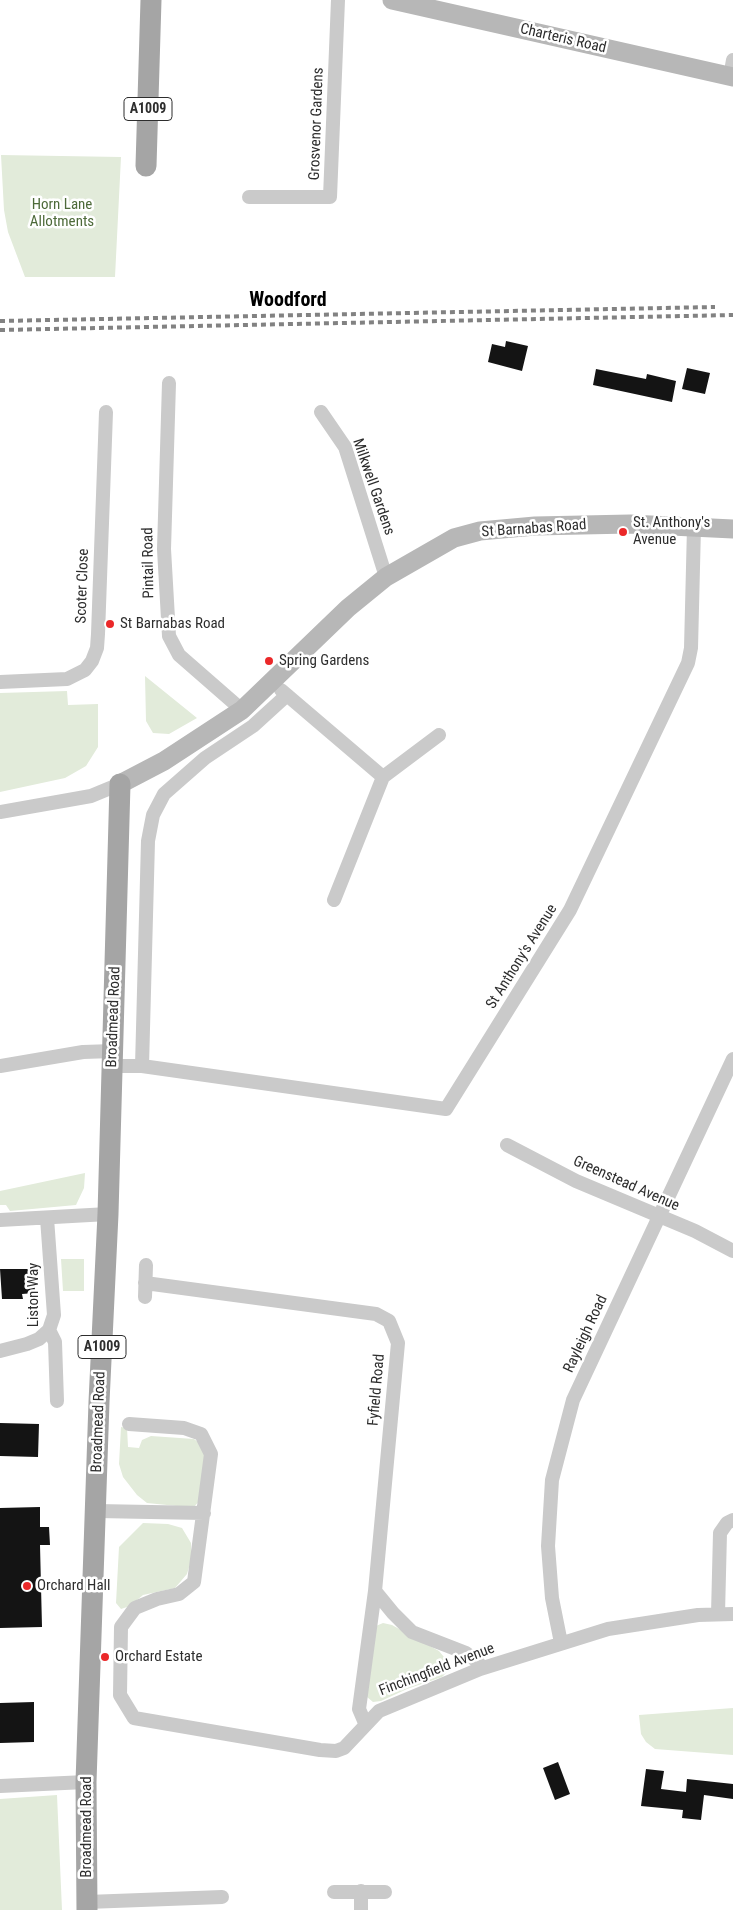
<!DOCTYPE html>
<style>
body{margin:0}
canvas{display:block;background:#fff}
</style>
<canvas width="733" height="1910"></canvas>
<script>
const ctx = document.querySelector('canvas').getContext('2d');
ctx.lineJoin = 'round';
function fillPath(path, color) { ctx.fillStyle = color; ctx.fill(path, 'evenodd'); }
const poly = rows => new Path2D(rows.map(r => 'M' + r).join(''));
function trace(path, color, width, dash) { ctx.strokeStyle = color; ctx.lineWidth = width; ctx.lineCap = dash ? 'butt' : 'round'; ctx.setLineDash(dash || []); ctx.stroke(path); }
function drawText(font, color, halo, rows, align = 'center') {
  ctx.font = font + ' "Roboto Condensed",sans-serif'; ctx.lineWidth = 5; ctx.setLineDash([]); ctx.textBaseline = 'middle'; ctx.strokeStyle = halo; ctx.fillStyle = color; for (const [text, x, y, turn = 0] of rows) {
    ctx.save(); ctx.translate(x, y); ctx.rotate((+turn || 0) * Math.PI / 180); ctx.textAlign = isNaN(turn) ? turn : align; if (halo) ctx.strokeText(text, 0, 0); ctx.fillText(text, 0, 0); ctx.restore();
  }
}
fillPath(poly([
 [1,155,121,157,115,277,25,277,8,232,4,210],
 [145,676,197,718,169,734,153,733,146,721],
 [67,691,68,705,98,704,98,747,86,766,65,778,0,792,0,693],
 [85,1173,84,1188,76,1205,10,1211,6,1205,0,1205,0,1191],
 [61,1259,84,1259,84,1291,63,1291],
 [121,1427,127,1428,128,1447,139,1448,142,1440,151,1436,194,1439,203,1446,205,1457,200,1500,194,1507,187,1510,177,1506,147,1503,137,1495,123,1477,119,1464],
 [143,1523,168,1524,182,1528,191,1543,191,1560,187,1574,175,1588,143,1595,130,1606,121,1609,116,1603,119,1547],
 [383,1623,392,1625,439,1651,449,1663,448,1671,442,1677,407,1689,381,1701,373,1702,367,1697,376,1626],
 [733,1708,733,1755,655,1749,646,1742,641,1734,639,1715],
 [57,1795,62,1910,0,1910,0,1799]
]), '#e2ebda');
fillPath(poly([
 [506,341,528,346,522,371,488,362,492,344,505,347],
 [687,368,710,373,705,394,682,389],
 [596,369,646,379,647,374,676,381,672,402,593,385],
 [0,1269,34,1269,35,1293,22,1294,23,1299,2,1299],
 [0,1423,39,1424,38,1457,0,1456],
 [40,1507,40,1527,49,1527,50,1545,40,1545,42,1627,0,1628,0,1508],
 [34,1702,34,1742,0,1743,0,1703],
 [558,1762,570,1794,555,1800,543,1768],
 [646,1769,664,1771,661,1789,686,1792,687,1779,733,1784,733,1799,704,1795,701,1820,682,1818,683,1810,641,1806]
]), '#141414');
trace(poly([
 [730,77,733,60],
 [249,197,330,197,338,0],
 [169,383,164,549,169,636,179,655,242,710],
 [321,412,345,447,386,577],
 [0,682,67,679,85,670,92,661,97,648,98,634,106,412],
 [281,690,383,777],
 [287,695,253,726,205,758,164,794,153,815,148,841,142,1066,446,1109,570,910,688,663,691,648,694,527],
 [0,812,91,796,120,784],
 [334,900,383,777,439,735],
 [0,1066,83,1052,113,1051],
 [113,1066,142,1066],
 [507,1145,576,1181,695,1231,733,1251],
 [47,1218,54,1315,49,1330,55,1342,57,1401],
 [0,1220,108,1214],
 [145,1283,376,1314,389,1321,398,1343,375,1591,393,1613,412,1632,466,1653,478,1662,480,1669],
 [145,1297,146,1265],
 [0,1351,27,1344,39,1339,49,1330],
 [129,1424,184,1428,201,1434,211,1454,194,1582,179,1594,157,1599,135,1608,121,1627,120,1695,134,1718,320,1750,336,1751,344,1748,379,1711,480,1669,608,1629,698,1615,733,1614],
 [97,1511,204,1513],
 [718,1614,720,1533,727,1523,733,1520],
 [561,1643,552,1598,548,1546,552,1480,573,1400,733,1059],
 [365,1723,359,1709,375,1591],
 [0,1786,86,1782],
 [334,1892,385,1892],
 [87,1902,222,1897],
 [361,1910,361,1891]
]), '#cacaca', 14);
trace(poly([
 [392,0,733,77],
 [120,784,164,761,242,710,348,608,386,577,454,538,480,531,535,526,630,524,733,529]
]), '#b7b7b7', 19);
trace(poly([
 [146,166,151,0],
 [87,1910,86,1782,99,1402,108,1214,120,784]
]), '#a5a5a5', 21);
trace(poly([
 [0,321,715,307],
 [0,330,733,315]
]), '#828282', 4, [5, 4]);
for (const [x, y, r, color] of [
 [623,532,5,"#eb2829"],
 [110,624,5,"#eb2829"],
 [269,661,5,"#eb2829"],
 [27,1586,5,"#eb2829"],
 [105,1657,5,"#eb2829"]
]) { const dot = new Path2D(); dot.arc(x, y, r, 0, 2 * Math.PI); ctx.fillStyle = color; ctx.fill(dot); trace(dot, '#fff', 2); }
for (const [x, y, w] of [
 [148,109,48],
 [102,1347,48]
]) { const box = new Path2D(); box.roundRect(x - w / 2, y - 11.5, w, 23, 4); ctx.fillStyle = '#fff'; ctx.fill(box); trace(box, '#2d2d2d', 1); }
drawText('bold 14px', '#2d2d2d', null, [
 ["A1009",148,109],
 ["A1009",102,1347]
]);
drawText('15px', '#2d2d2d', '#fff', [
 ["Charteris Road",563,39,13],
 ["Grosvenor Gardens",317,124,-88],
 ["Milkwell Gardens",373,487,71],
 ["St Barnabas Road",534,529,-4],
 ["Pintail Road",149,563,-91],
 ["Scoter Close",83,586,-88],
 ["St Anthony's Avenue",522,957,-58],
 ["Broadmead Road",114,1017,-88],
 ["Greenstead Avenue",626,1184,24],
 ["Liston Way",34,1295,-90],
 ["Rayleigh Road",586,1334,-65],
 ["Fyfield Road",377,1390,-85],
 ["Broadmead Road",99,1422,-88],
 ["Finchingfield Avenue",437,1670,-21],
 ["Broadmead Road",87,1827,-90]
]);
drawText('15px', '#4d6a39', '#fff', [
 ["Horn Lane",62,205],
 ["Allotments",62,222]
]);
drawText('15px', '#2d2d2d', '#fff', [
 ["St. Anthony's",633,523],
 ["Avenue",633,540],
 ["St Barnabas Road",120,624],
 ["Spring Gardens",279,661],
 ["Orchard Hall",37,1586],
 ["Orchard Estate",115,1657]
], 'left');
drawText('bold 20px', '#000', '#fff', [
 ["Woodford",288,301]
]);
</script>
